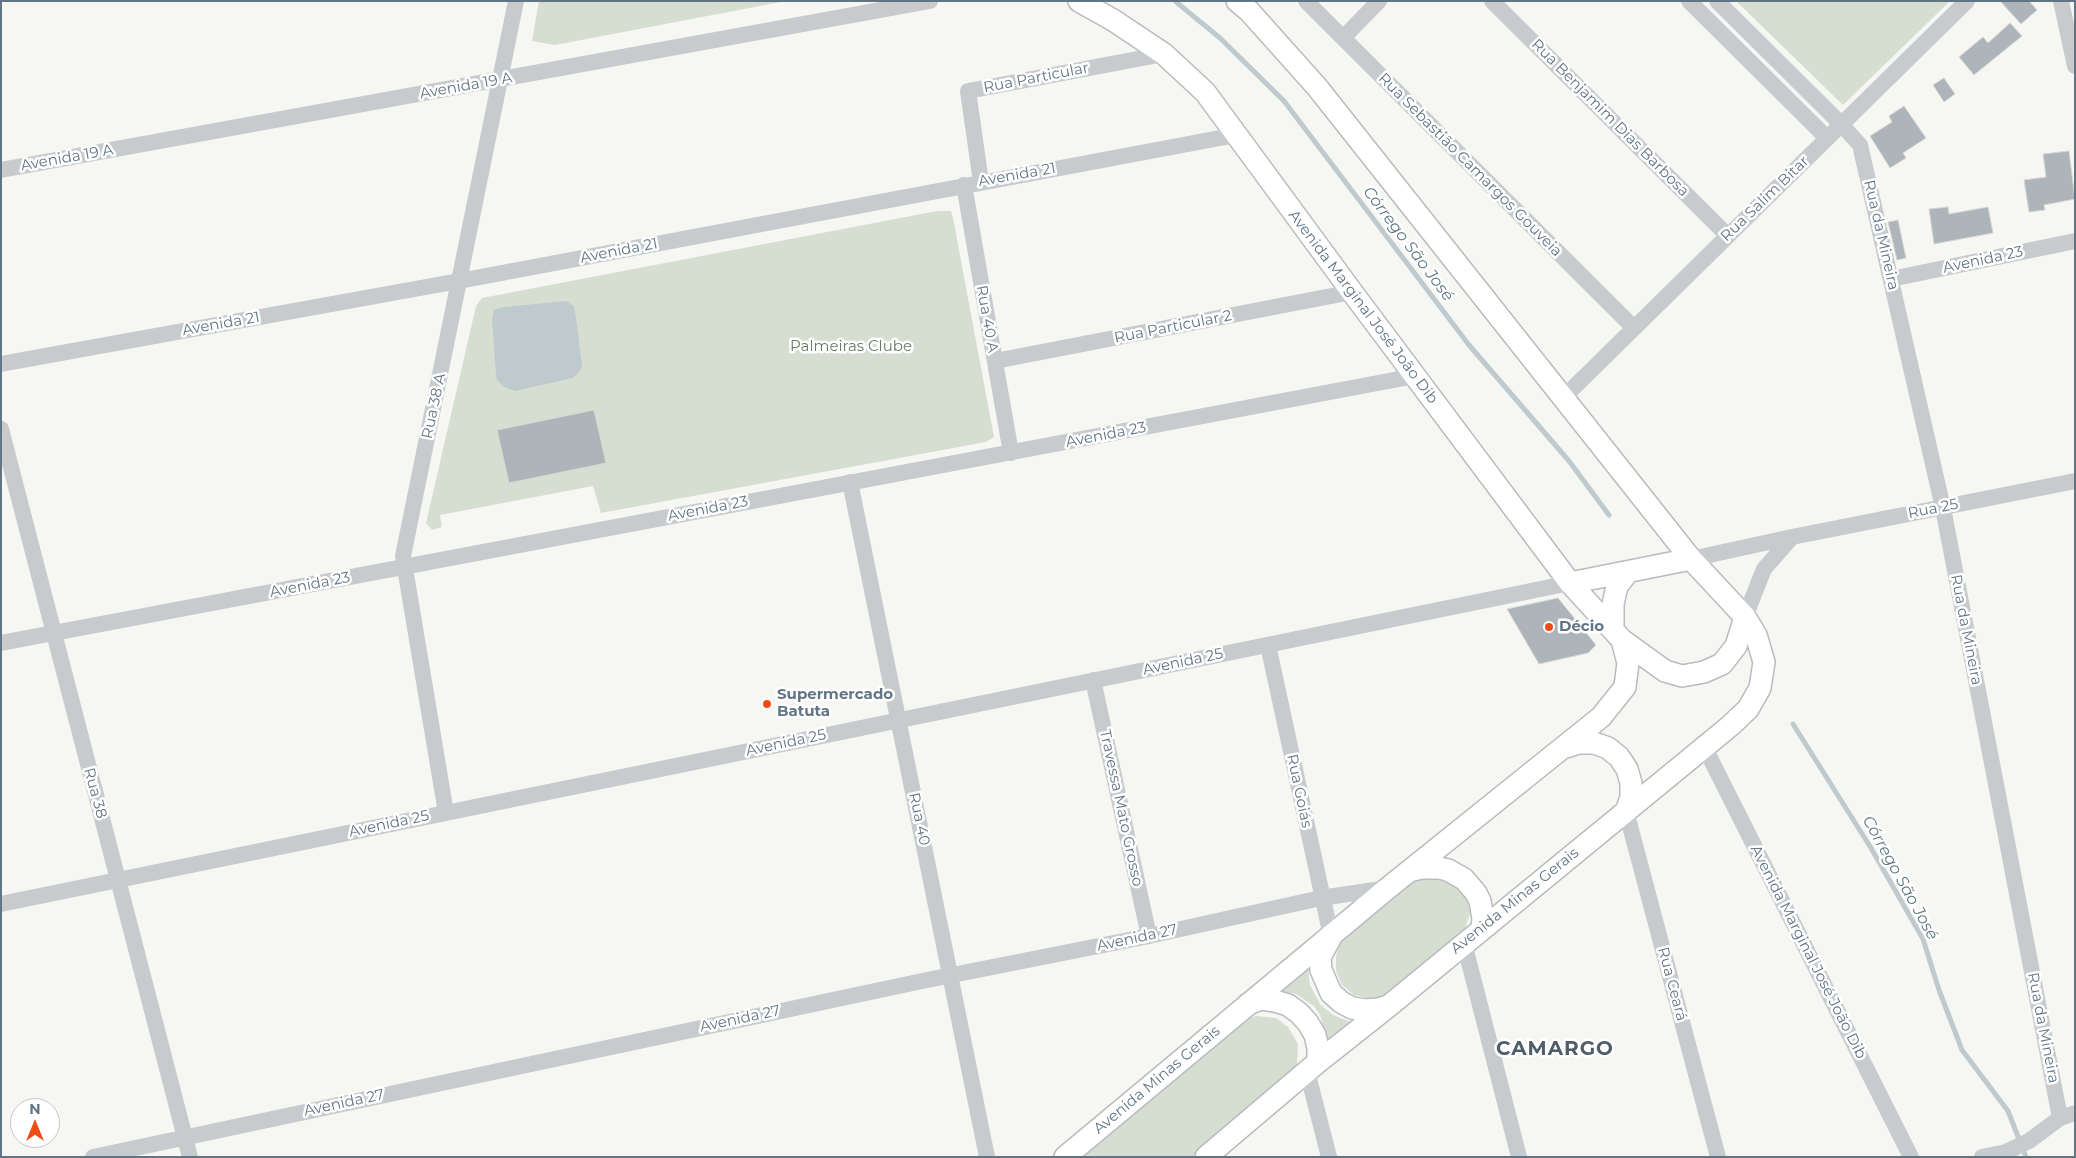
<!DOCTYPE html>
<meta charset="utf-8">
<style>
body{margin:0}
#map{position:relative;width:2076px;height:1158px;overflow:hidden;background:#f6f6f2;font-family:Montserrat,sans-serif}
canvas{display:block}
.frame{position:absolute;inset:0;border:2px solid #627585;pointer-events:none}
.north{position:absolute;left:10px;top:1098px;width:50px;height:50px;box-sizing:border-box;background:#fff;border:1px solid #c0c8ce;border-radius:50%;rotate:0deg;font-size:14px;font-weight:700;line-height:20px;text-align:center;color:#627585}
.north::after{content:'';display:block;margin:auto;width:18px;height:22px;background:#ef4c18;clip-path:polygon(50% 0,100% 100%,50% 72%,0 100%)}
</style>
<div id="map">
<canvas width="2076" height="1158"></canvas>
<div class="frame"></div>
<div class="north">N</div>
</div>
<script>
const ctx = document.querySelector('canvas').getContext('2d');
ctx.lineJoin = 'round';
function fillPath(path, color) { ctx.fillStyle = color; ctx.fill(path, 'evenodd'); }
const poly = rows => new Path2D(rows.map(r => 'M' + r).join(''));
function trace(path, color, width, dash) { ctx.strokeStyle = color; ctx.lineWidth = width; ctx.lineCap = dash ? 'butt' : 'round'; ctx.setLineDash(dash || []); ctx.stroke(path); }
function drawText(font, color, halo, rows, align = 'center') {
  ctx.font = font + ' Montserrat,sans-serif'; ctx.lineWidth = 5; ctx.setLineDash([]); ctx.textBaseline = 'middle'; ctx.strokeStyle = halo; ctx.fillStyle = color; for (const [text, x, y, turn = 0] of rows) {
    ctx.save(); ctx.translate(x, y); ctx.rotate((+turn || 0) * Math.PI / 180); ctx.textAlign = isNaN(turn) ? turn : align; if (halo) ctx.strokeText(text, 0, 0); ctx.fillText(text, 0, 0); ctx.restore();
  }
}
fillPath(poly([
 [539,1,786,1,555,45,532,41],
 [1736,1,1950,1,1843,105],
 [937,211,951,211,953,218,994,437,986,442,601,513,593,486,440,515,442,527,432,530,426,523,476,306,482,298],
 [1423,876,1451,880,1467,899,1470,913,1464,932,1384,996,1369,999,1354,995,1342,985,1336,971,1336,956,1339,946,1345,938,1418,878],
 [1308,969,1310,985,1320,1004,1333,1015,1353,1023,1322,1047,1323,1025,1320,1015,1314,1006,1296,994,1279,991],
 [1256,1016,1276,1018,1288,1027,1298,1044,1297,1064,1289,1077,1192,1157,1081,1157,1247,1019]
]), '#d6ded2');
fillPath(poly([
 [566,301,574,306,575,311,582,366,580,371,573,378,515,391,504,387,497,380,496,374,492,320,494,310,504,307]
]), '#bfcacf');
trace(poly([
 [1175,1,1220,38,1284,101,1469,345,1569,461,1609,515],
 [1793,724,1871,848,1923,939,1939,990,1962,1050,2008,1111,2026,1157]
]), '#bfcacf', 5);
const building = poly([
 [2000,1,2029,1,2037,10,2021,24,2000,1],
 [2010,23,2022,36,1974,75,1959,57,1983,37,1988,43,2010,23],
 [1944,78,1955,94,1944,102,1933,85,1944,78],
 [1904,106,1926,138,1903,153,1906,158,1890,168,1870,136,1892,122,1889,116,1904,106],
 [2069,151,2075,199,2044,205,2045,210,2029,212,2024,180,2046,177,2043,154,2069,151],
 [1948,207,1949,214,1988,207,1993,233,1934,244,1929,209,1948,207],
 [1898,220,1906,258,1897,260,1888,222,1898,220],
 [594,410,606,463,509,483,497,430,594,410],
 [1558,598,1596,645,1588,653,1539,664,1507,609,1558,598]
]);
fillPath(building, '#adb5ba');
trace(building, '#d7d7d4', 1);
const major = poly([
 [1079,1,1113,20,1164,54,1205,92,1352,292,1570,583,1622,640,1665,671,1682,676,1704,672,1722,664,1736,646,1745,617],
 [1570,583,1691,559],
 [1613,630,1613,604,1617,586,1628,572],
 [1566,747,1579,743,1594,743,1608,748,1619,757,1627,769,1631,783,1631,798,1626,811],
 [1413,870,1422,868,1439,868,1448,870,1464,879,1476,893,1480,901,1483,919,1482,928],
 [1330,939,1320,957,1321,970,1331,993,1341,1002,1352,1008,1365,1010,1378,1009,1388,1006],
 [1248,1004,1261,999,1275,1001,1288,1005,1299,1013,1308,1023,1315,1035,1318,1048,1318,1062],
 [1065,1157,1388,888,1601,717,1625,687,1628,663,1622,640],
 [1206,1157,1318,1062,1390,1005,1730,726,1748,709,1760,688,1764,662,1756,635,1745,617,1691,559,1317,87,1249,11,1237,1]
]);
trace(major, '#b8bcc0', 24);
trace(poly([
 [1306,1,1634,328],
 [1492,1,1727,235],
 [1689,1,1827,138],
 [1717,1,1841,124,1860,145,1943,508,2060,1118],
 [2061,1,2075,66],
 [1343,38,1379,1],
 [1,170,930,1],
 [981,182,968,91,1164,54],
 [964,185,1011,453],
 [1891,279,2075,241],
 [995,361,1352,292],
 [1,364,459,281,1236,135],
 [1563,398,1967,1],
 [1,429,190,1157],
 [850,482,987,1157],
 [1691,559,1792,537,2075,481],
 [1745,617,1764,569,1792,537],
 [1,643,1415,376],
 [1268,645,1331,936],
 [1093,680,1149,936],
 [1705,748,1911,1157],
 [1626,811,1718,1157],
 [446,813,403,556,516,1],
 [1,904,1570,583],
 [1464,943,1519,1157],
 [1307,1071,1329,1157],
 [93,1157,927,980,1149,936,1321,898,1388,888],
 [1982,1157,2006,1152,2029,1141,2060,1118,2075,1113]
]), '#c8cbce', 16);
trace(major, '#fff', 21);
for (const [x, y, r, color] of [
 [1549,627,5,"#ef4c18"],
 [767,704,5,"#ef4c18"]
]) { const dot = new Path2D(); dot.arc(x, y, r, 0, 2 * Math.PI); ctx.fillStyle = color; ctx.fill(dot); trace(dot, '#fff', 2); }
drawText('15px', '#627585', '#fff', [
 ["Rua Particular",1036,78,-11],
 ["Avenida 19 A",466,86,-10],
 ["Rua Benjamim Dias Barbosa",1610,118,45],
 ["Avenida 19 A",67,158,-10],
 ["Rua Sebastião Camargos Gouveia",1470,165,45],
 ["Avenida 21",1017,175,-10],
 ["Rua Salim Bitar",1765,199,-44],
 ["Rua da Mineira",1881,235,77],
 ["Avenida 21",619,251,-11],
 ["Avenida 23",1983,260,-12],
 ["Avenida Marginal José João Dib",1363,307,53],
 ["Rua 40 A",987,319,80],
 ["Avenida 21",221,324,-10],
 ["Rua Particular 2",1173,327,-11],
 ["Rua 38 A",434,406,-78],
 ["Avenida 23",1106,435,-11],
 ["Avenida 23",708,509,-11],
 ["Rua 25",1933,509,-11],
 ["Avenida 23",310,585,-11],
 ["Rua da Mineira",1966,630,79],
 ["Avenida 25",1183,662,-12],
 ["Avenida 25",786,743,-12],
 ["Rua Goiás",1299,791,78],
 ["Rua 38",95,793,75],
 ["Travessa Mato Grosso",1121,808,78],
 ["Rua 40",919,819,78],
 ["Avenida 25",389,824,-12],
 ["Avenida Minas Gerais",1515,901,-39],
 ["Avenida 27",1137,938,-12],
 ["Avenida Marginal José João Dib",1808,952,63],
 ["Rua Ceará",1672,984,75],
 ["Avenida 27",740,1019,-12],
 ["Rua da Mineira",2043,1028,79],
 ["Avenida Minas Gerais",1157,1080,-40],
 ["Avenida 27",344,1103,-12]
]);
drawText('15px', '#677c62', '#fff', [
 ["Palmeiras Clube",851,347]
]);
drawText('bold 15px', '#627585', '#fff', [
 ["Décio",1559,627],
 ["Supermercado",777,695],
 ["Batuta",777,712]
], 'left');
drawText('italic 16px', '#5e7882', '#fff', [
 ["Córrego São José",1408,244,53],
 ["Córrego São José",1900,878,61]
]);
ctx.letterSpacing = '1px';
drawText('bold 20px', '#515e6a', '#fff', [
 ["CAMARGO",1555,1049]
]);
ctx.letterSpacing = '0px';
</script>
